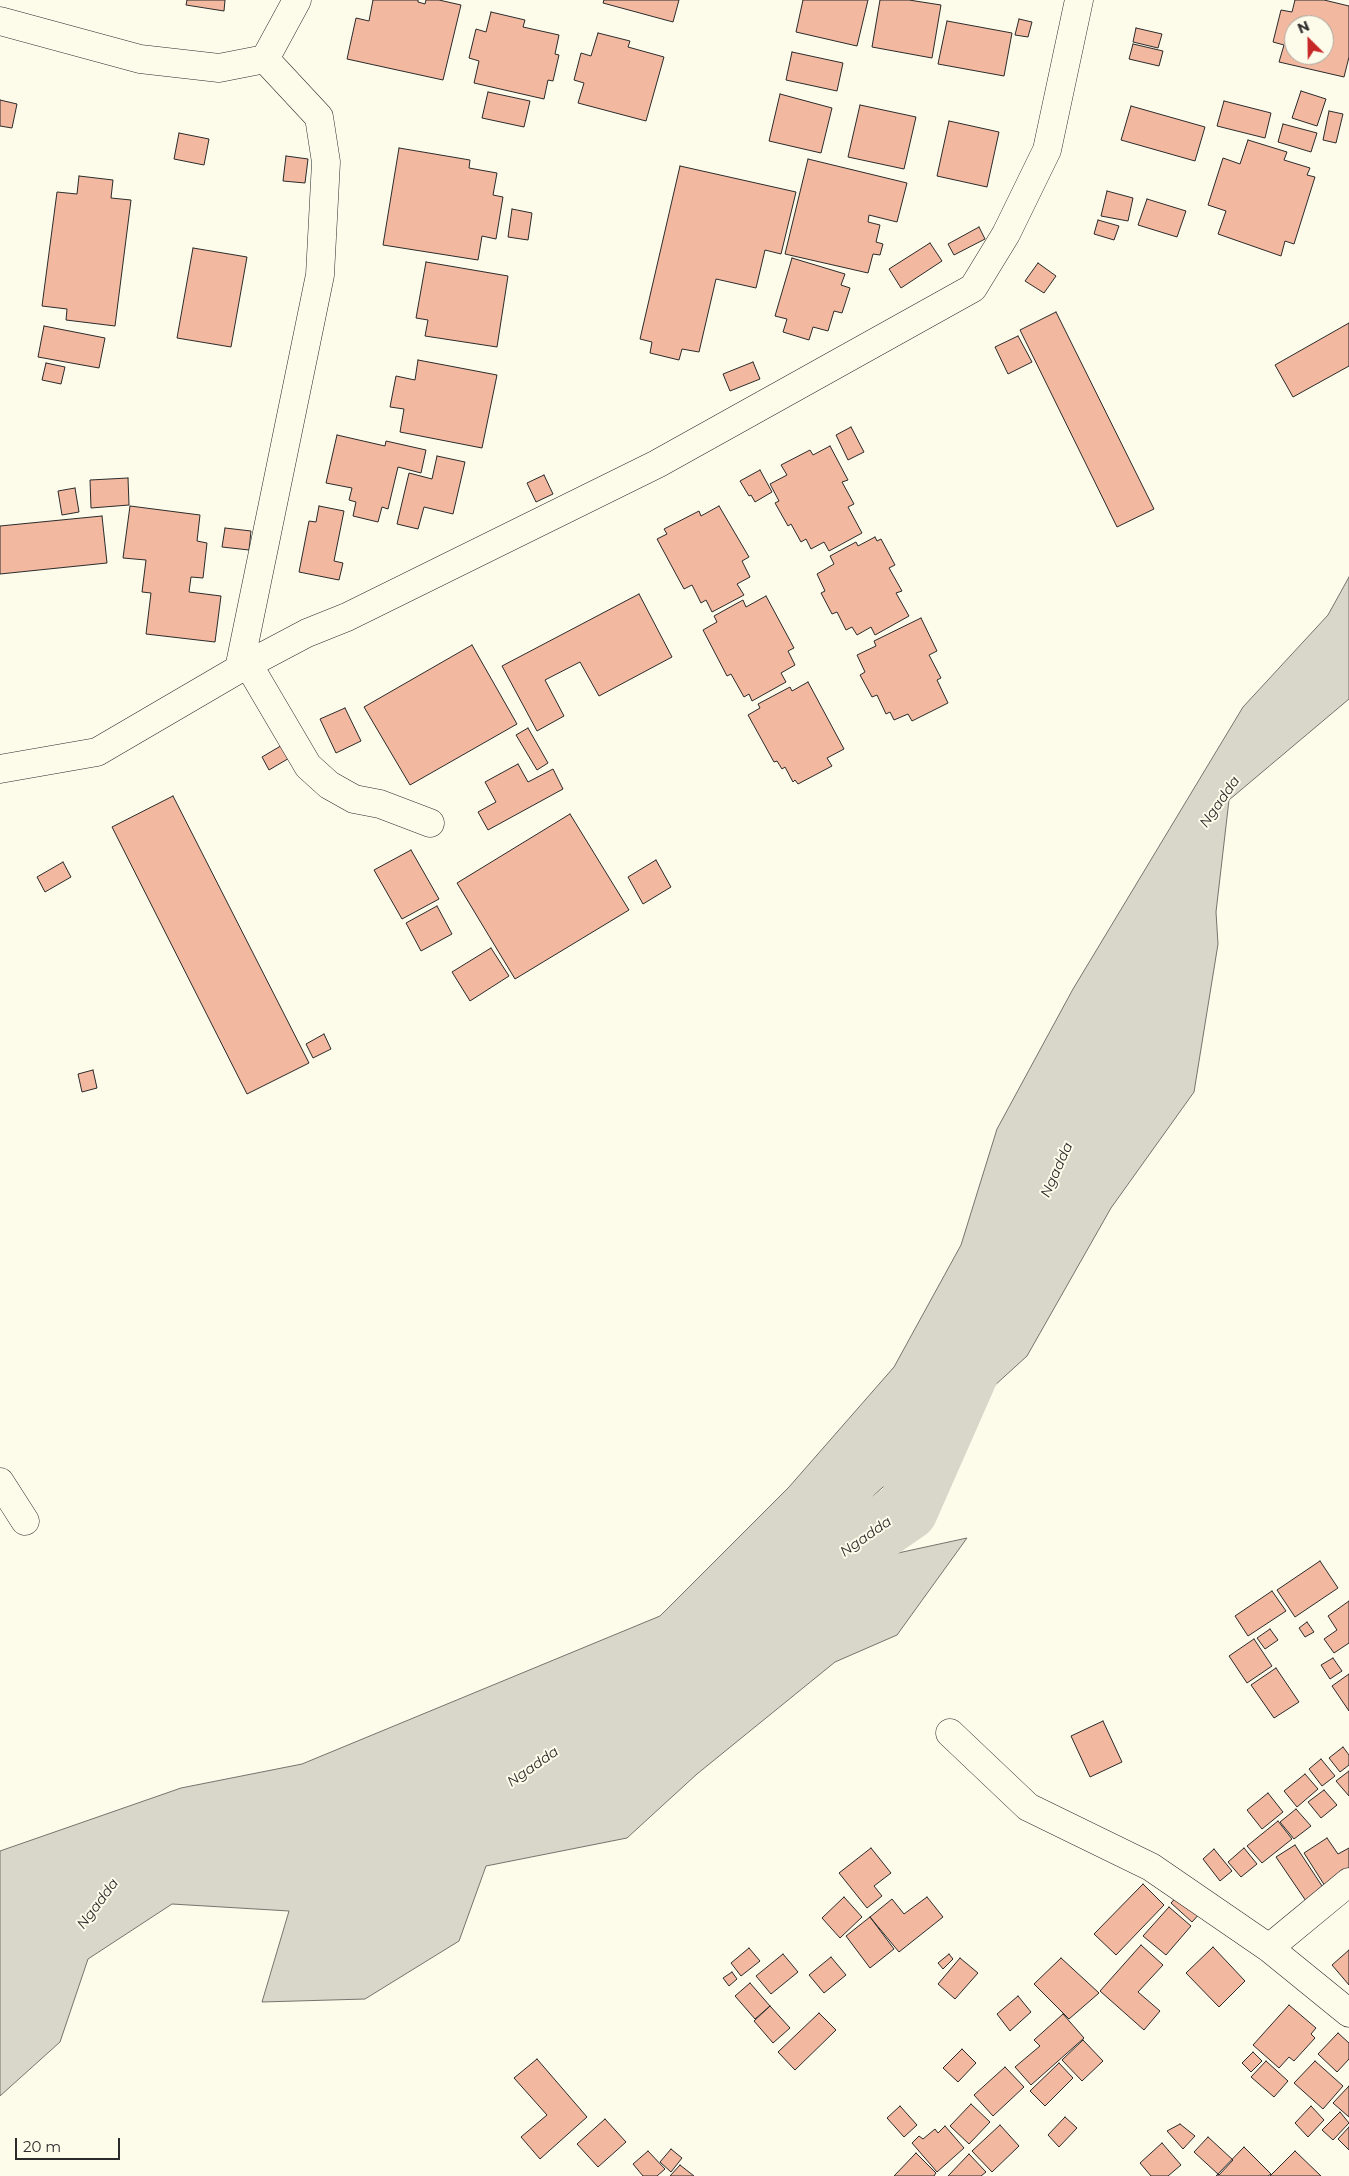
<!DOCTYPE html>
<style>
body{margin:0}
#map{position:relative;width:1349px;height:2176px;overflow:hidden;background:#fdfbea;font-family:Montserrat,sans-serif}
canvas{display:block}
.north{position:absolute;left:1284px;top:15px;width:50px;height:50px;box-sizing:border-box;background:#fdfbea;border:1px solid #a9a89e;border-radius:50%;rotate:337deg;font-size:14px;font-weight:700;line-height:20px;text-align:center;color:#2b2b2b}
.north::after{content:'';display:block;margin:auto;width:18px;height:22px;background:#c62828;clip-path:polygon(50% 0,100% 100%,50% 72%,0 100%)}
.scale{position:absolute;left:15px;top:2138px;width:105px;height:22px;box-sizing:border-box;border:2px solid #2b2b2b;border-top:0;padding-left:6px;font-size:15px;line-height:18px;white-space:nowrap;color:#2b2b2b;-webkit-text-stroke:4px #fdfbea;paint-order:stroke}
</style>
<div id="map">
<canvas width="1349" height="2176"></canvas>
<div class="north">N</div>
<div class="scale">20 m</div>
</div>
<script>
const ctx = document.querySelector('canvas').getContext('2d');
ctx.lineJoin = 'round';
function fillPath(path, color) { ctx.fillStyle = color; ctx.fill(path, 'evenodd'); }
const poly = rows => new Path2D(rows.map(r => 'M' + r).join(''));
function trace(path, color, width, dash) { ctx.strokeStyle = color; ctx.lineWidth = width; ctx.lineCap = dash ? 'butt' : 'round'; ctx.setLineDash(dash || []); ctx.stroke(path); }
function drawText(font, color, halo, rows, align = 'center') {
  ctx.font = font + ' Montserrat,sans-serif'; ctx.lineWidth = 4; ctx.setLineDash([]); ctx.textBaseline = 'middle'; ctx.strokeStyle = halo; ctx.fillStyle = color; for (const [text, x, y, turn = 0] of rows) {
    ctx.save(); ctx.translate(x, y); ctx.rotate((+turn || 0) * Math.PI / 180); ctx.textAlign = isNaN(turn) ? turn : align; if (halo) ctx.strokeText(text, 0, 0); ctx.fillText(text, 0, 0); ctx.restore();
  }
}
const water = poly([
 [1349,577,1349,699,1229,800,1216,912,1218,944,1194,1092,1111,1208,1027,1356,783,1578,967,1538,897,1635,835,1662,697,1774,627,1838,486,1866,459,1941,365,1999,262,2002,289,1911,172,1904,88,1959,60,2042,0,2096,0,1851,181,1788,302,1764,660,1616,789,1487,894,1367,961,1245,997,1129,1073,989,1243,707,1328,615,1349,577]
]);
fillPath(water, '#d8d7c9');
trace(water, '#74746e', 1);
trace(poly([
 [747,1620,907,1510,974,1358]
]), '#d8d7c9', 62);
const building = poly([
 [187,0,225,0,224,11,186,5,187,0],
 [373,0,418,0,418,2,425,4,426,0,439,0,461,5,443,80,347,59,356,18,369,21,373,0],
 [604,0,679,0,673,22,603,3,604,0],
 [803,0,868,0,857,46,796,32,803,0],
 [880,0,909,0,941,5,932,58,872,47,880,0],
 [1295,0,1324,0,1349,6,1349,57,1344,77,1279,62,1284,45,1273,42,1281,10,1292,12,1295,0],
 [1294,25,1324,25,1324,55,1294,55,1294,25],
 [491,12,525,20,523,27,559,35,555,54,559,55,553,81,548,80,544,99,474,83,479,61,469,58,476,29,486,32,491,12],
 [1019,19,1032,22,1028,37,1015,35,1019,19],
 [947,21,1012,33,1004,76,938,64,947,21],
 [1136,28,1162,34,1158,48,1133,42,1136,28],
 [598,33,630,41,628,47,664,57,646,121,578,103,584,83,574,80,581,53,591,56,598,33],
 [1133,44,1163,51,1159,66,1129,59,1133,44],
 [792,52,843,63,837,91,786,80,792,52],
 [1301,91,1326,99,1317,126,1292,118,1301,91],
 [488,92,530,101,524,127,482,118,488,92],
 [780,94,832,108,821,153,769,141,780,94],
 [0,100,17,104,12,128,0,126,0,100],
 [1224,101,1271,113,1265,138,1217,126,1224,101],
 [860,105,916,117,904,169,848,157,860,105],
 [1131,106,1205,127,1195,161,1121,140,1131,106],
 [1329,111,1343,114,1336,143,1323,140,1329,111],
 [949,121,999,132,987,187,937,176,949,121],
 [1283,124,1317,133,1311,152,1278,142,1283,124],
 [179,133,209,139,204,165,174,159,179,133],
 [1248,140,1287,152,1284,160,1310,168,1307,175,1315,177,1294,244,1285,241,1281,256,1218,234,1226,211,1208,205,1223,158,1240,164,1248,140],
 [399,148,470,160,469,168,497,173,493,195,503,197,496,239,482,236,478,260,383,245,399,148],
 [286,156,308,159,305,183,283,181,286,156],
 [808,159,907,183,897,222,869,215,868,222,880,225,876,242,883,244,880,255,873,254,868,273,785,254,808,159],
 [680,166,796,192,781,254,765,250,756,288,716,279,699,352,682,349,679,360,650,353,652,342,640,339,680,166],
 [79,176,113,180,111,198,131,200,115,326,66,320,67,309,42,306,57,192,77,194,79,176],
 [1107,191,1133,198,1128,221,1101,216,1107,191],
 [1147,199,1186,211,1177,237,1138,225,1147,199],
 [512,209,532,213,528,240,508,237,512,209],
 [1098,220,1119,226,1114,240,1094,234,1098,220],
 [979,227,985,239,954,255,948,244,979,227],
 [930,243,942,261,901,288,889,269,930,243],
 [193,248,247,257,231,347,177,338,193,248],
 [792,258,845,274,841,285,850,288,842,313,834,311,828,331,813,327,809,340,783,332,787,319,775,316,792,258],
 [426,262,508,276,497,347,425,336,428,320,416,318,426,262],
 [1038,263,1056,276,1044,293,1025,281,1038,263],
 [1056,312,1154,509,1117,527,1020,330,1056,312],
 [1349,323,1349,366,1293,397,1275,365,1349,323],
 [44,326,105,338,99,368,38,357,44,326],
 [1018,336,1032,362,1008,374,995,347,1018,336],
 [418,360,497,375,482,448,400,432,404,409,390,407,396,376,415,380,418,360],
 [753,362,760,379,730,391,723,374,753,362],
 [46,363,65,367,61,384,42,380,46,363],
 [851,427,864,452,848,460,836,435,851,427],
 [337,435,385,446,386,441,426,450,421,473,398,467,388,509,382,507,378,522,353,516,356,502,349,500,352,488,326,483,337,435],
 [830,446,848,480,842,482,854,504,848,507,862,533,829,551,824,542,811,549,806,539,801,542,791,524,788,526,775,503,779,501,770,484,787,475,781,465,810,450,813,455,830,446],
 [437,456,465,462,453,514,424,507,418,529,397,524,409,473,432,479,437,456],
 [760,470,772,492,755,502,751,495,749,496,740,481,760,470],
 [544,475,553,494,536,502,527,483,544,475],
 [128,478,129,505,91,508,90,480,128,478],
 [75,488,79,512,62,515,58,491,75,488],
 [130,506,200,515,197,541,207,543,203,578,191,577,189,592,221,596,215,642,146,634,151,593,142,592,146,560,123,558,130,506],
 [319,506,344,511,334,561,343,563,339,580,299,572,309,521,316,522,319,506],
 [719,506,749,557,742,561,750,577,737,584,744,595,712,612,706,600,701,603,692,585,684,589,657,539,667,534,664,529,699,511,701,516,719,506],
 [102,516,107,563,0,574,0,526,102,516],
 [225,528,251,531,249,550,222,547,225,528],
 [875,537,877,541,881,539,895,565,889,568,902,591,896,593,909,616,875,635,871,627,857,635,852,627,846,630,837,612,832,614,821,593,825,591,817,574,834,564,830,556,856,542,858,546,875,537],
 [639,594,672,657,599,696,580,662,545,680,564,716,537,731,502,666,639,594],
 [766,596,794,648,788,651,795,665,781,673,786,682,752,701,749,694,744,697,731,674,727,676,703,630,717,622,714,616,743,600,746,607,766,596],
 [921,618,937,651,929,655,941,678,937,680,948,703,912,721,908,714,894,720,890,712,886,714,877,695,872,697,860,675,865,672,857,655,876,646,874,641,921,618],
 [472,645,517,724,410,785,364,707,472,645],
 [808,682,844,749,827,758,832,766,798,784,795,780,793,782,785,767,782,769,777,761,774,762,748,715,760,708,758,704,790,687,792,691,808,682],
 [345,708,361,741,336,753,320,719,345,708],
 [528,728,548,763,537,770,516,735,528,728],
 [284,744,291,757,269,770,262,757,284,744],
 [518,764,528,782,553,769,563,789,488,830,478,812,496,802,485,782,518,764],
 [173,796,309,1063,247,1094,112,827,173,796],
 [570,814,629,910,515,979,457,883,570,814],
 [411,850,439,899,402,919,374,870,411,850],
 [656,860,671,887,643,904,628,877,656,860],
 [63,862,71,877,45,892,37,877,63,862],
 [437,906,452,934,421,951,406,923,437,906],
 [491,948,509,976,470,1001,452,972,491,948],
 [324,1034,331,1049,313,1058,306,1044,324,1034],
 [93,1070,97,1088,82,1092,78,1074,93,1070],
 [1320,1561,1338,1588,1295,1617,1277,1590,1320,1561],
 [1272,1591,1286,1611,1248,1636,1235,1616,1272,1591],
 [1349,1601,1349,1643,1334,1653,1324,1639,1337,1630,1328,1616,1349,1601],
 [1307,1622,1314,1632,1305,1637,1299,1628,1307,1622],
 [1270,1629,1278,1640,1265,1649,1257,1638,1270,1629],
 [1254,1639,1272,1666,1247,1683,1229,1656,1254,1639],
 [1333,1658,1342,1671,1330,1679,1321,1665,1333,1658],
 [1276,1668,1299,1702,1274,1718,1251,1685,1276,1668],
 [1349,1674,1349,1711,1332,1686,1349,1674],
 [1103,1721,1122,1762,1090,1777,1071,1736,1103,1721],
 [1343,1747,1349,1755,1349,1765,1340,1772,1329,1758,1343,1747],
 [1321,1759,1335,1776,1322,1786,1309,1769,1321,1759],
 [1349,1771,1349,1796,1336,1781,1349,1771],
 [1305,1774,1318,1789,1297,1807,1284,1791,1305,1774],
 [1324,1790,1337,1805,1321,1818,1308,1802,1324,1790],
 [1268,1793,1283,1812,1262,1829,1247,1810,1268,1793],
 [1296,1809,1311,1826,1294,1839,1280,1822,1296,1809],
 [1278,1821,1292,1839,1262,1863,1247,1846,1278,1821],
 [1327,1838,1338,1854,1349,1848,1349,1870,1325,1886,1304,1853,1327,1838],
 [1295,1845,1324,1889,1306,1901,1276,1857,1295,1845],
 [871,1848,891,1873,874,1886,882,1896,867,1908,839,1873,871,1848],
 [1244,1848,1257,1864,1241,1877,1228,1862,1244,1848],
 [1214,1849,1232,1871,1220,1881,1203,1859,1214,1849],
 [1143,1884,1164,1905,1116,1955,1094,1934,1143,1884],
 [1180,1893,1201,1912,1192,1922,1171,1903,1180,1893],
 [844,1897,862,1917,840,1938,822,1918,844,1897],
 [927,1897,943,1917,899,1952,870,1917,892,1899,904,1914,927,1897],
 [1169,1907,1191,1926,1166,1955,1143,1936,1169,1907],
 [870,1917,894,1949,870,1968,846,1936,870,1917],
 [1141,1945,1163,1965,1138,1992,1160,2011,1144,2030,1100,1991,1141,1945],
 [1213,1947,1245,1981,1219,2007,1186,1973,1213,1947],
 [749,1948,760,1961,741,1976,731,1963,749,1948],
 [1349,1950,1349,1985,1332,1965,1349,1950],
 [783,1954,798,1972,771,1994,756,1976,783,1954],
 [949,1954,953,1959,943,1969,938,1963,949,1954],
 [831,1957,846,1975,824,1993,809,1975,831,1957],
 [960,1958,978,1973,955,1999,938,1984,960,1958],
 [1061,1958,1099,1993,1069,2019,1034,1984,1061,1958],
 [732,1972,737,1979,729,1986,723,1978,732,1972],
 [750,1983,770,2006,755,2019,735,1996,750,1983],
 [1018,1996,1031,2012,1010,2031,997,2014,1018,1996],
 [1289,2005,1316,2028,1311,2034,1315,2038,1294,2061,1289,2057,1279,2068,1253,2045,1289,2005],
 [770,2006,790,2028,773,2043,754,2021,770,2006],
 [819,2013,836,2030,795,2070,778,2052,819,2013],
 [1063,2014,1084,2038,1031,2085,1015,2067,1040,2046,1034,2040,1063,2014],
 [1338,2033,1349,2043,1349,2059,1337,2072,1318,2054,1338,2033],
 [1083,2040,1103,2061,1082,2081,1062,2060,1083,2040],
 [962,2049,976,2063,958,2082,943,2068,962,2049],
 [1253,2052,1262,2061,1251,2072,1242,2063,1253,2052],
 [537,2059,587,2117,540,2159,521,2137,547,2115,514,2078,537,2059],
 [1266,2061,1288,2081,1274,2097,1251,2077,1266,2061],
 [1315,2061,1343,2086,1323,2109,1294,2083,1315,2061],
 [1059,2063,1073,2078,1045,2106,1030,2091,1059,2063],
 [1005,2067,1024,2087,993,2116,974,2095,1005,2067],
 [1349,2086,1349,2117,1333,2103,1349,2086],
 [971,2104,990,2122,969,2144,950,2126,971,2104],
 [900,2106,917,2125,904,2137,887,2118,900,2106],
 [1311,2106,1324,2120,1308,2137,1295,2123,1311,2106],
 [1340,2112,1349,2123,1333,2140,1322,2130,1340,2112],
 [1065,2117,1077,2128,1059,2147,1048,2135,1065,2117],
 [605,2119,626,2142,598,2167,577,2144,605,2119],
 [1180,2124,1195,2136,1183,2149,1167,2131,1180,2124],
 [1000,2125,1019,2146,992,2172,972,2151,1000,2125],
 [945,2126,964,2148,937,2172,912,2143,919,2136,923,2139,935,2129,938,2133,945,2126],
 [1349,2127,1349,2150,1338,2139,1349,2127],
 [1208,2137,1233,2160,1219,2175,1194,2152,1208,2137],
 [1162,2143,1181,2165,1168,2176,1151,2176,1140,2163,1162,2143],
 [1244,2147,1271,2174,1268,2176,1216,2176,1244,2147],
 [671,2149,682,2158,671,2172,660,2162,671,2149],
 [648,2151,665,2169,657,2176,643,2176,633,2164,648,2151],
 [1295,2151,1321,2176,1270,2176,1295,2151],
 [916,2153,936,2173,934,2176,894,2176,916,2153],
 [969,2154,986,2172,981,2176,948,2176,969,2154],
 [680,2165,694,2176,670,2176,680,2165]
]);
fillPath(building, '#f2b8a0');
trace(building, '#2b2b2b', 1);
const street = poly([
 [0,21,140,59,219,68,265,59,297,0],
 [248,664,308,766,329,785,354,799,380,804,430,823],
 [239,669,320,275,326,162,319,117,265,59],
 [0,769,97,752,239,669,307,633,347,617,657,464,973,288,1006,234,1047,150,1079,0],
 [0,1482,25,1521],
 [950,1733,1028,1807,1151,1867,1269,1948,1349,2013],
 [1269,1948,1349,1882]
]);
trace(street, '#2b2b2b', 29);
trace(street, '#fdfbea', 28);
drawText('italic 14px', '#2b2b2b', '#fdfbea', [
 ["Ngadda",1220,802,-55],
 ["Ngadda",1057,1170,-66],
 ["Ngadda",866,1537,-35],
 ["Ngadda",533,1767,-35],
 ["Ngadda",98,1904,-53]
]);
</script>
